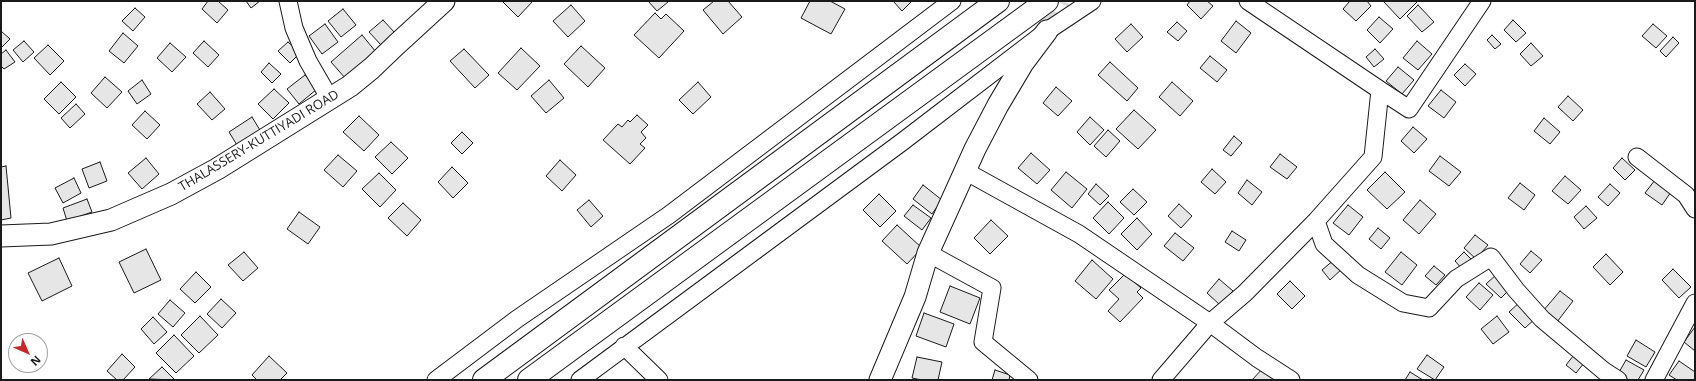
<!DOCTYPE html>
<style>
body{margin:0}
#map{position:relative;width:1696px;height:381px;overflow:hidden;background:#fff;font-family:"Open Sans",sans-serif}
canvas{display:block}
.frame{position:absolute;inset:0;border:2px solid #1a1a1a;pointer-events:none}
.north{position:absolute;left:8px;top:333px;width:40px;height:40px;box-sizing:border-box;background:#fff;border:1px solid #a3a3a3;border-radius:50%;rotate:135deg;font-size:11px;font-weight:700;line-height:16px;text-align:center;color:#1a1a1a}
.north::after{content:'';display:block;margin:auto;width:14px;height:18px;background:#c62828;clip-path:polygon(50% 0,100% 100%,50% 72%,0 100%)}
</style>
<div id="map">
<canvas width="1696" height="381"></canvas>
<div class="frame"></div>
<div class="north">N</div>
</div>
<script>
const ctx = document.querySelector('canvas').getContext('2d');
ctx.lineJoin = 'round';
function fillPath(path, color) { ctx.fillStyle = color; ctx.fill(path, 'evenodd'); }
const poly = rows => new Path2D(rows.map(r => 'M' + r).join(''));
function trace(path, color, width, dash) { ctx.strokeStyle = color; ctx.lineWidth = width; ctx.lineCap = dash ? 'butt' : 'round'; ctx.setLineDash(dash || []); ctx.stroke(path); }
function drawText(font, color, halo, rows, align = 'center') {
  ctx.font = font + ' "Open Sans",sans-serif'; ctx.lineWidth = 3; ctx.setLineDash([]); ctx.textBaseline = 'middle'; ctx.strokeStyle = halo; ctx.fillStyle = color; for (const [text, x, y, turn = 0] of rows) {
    ctx.save(); ctx.translate(x, y); ctx.rotate((+turn || 0) * Math.PI / 180); ctx.textAlign = isNaN(turn) ? turn : align; if (halo) ctx.strokeText(text, 0, 0); ctx.fillText(text, 0, 0); ctx.restore();
  }
}
const building = poly([
 [208,1,218,1,228,10,217,23,202,9,208,1],
 [246,1,260,1,251,8,246,1],
 [502,1,533,1,518,17,502,1],
 [648,1,667,1,668,2,657,11,648,1],
 [714,1,728,1,742,17,723,34,703,10,714,1],
 [810,1,830,1,845,9,831,34,801,18,810,1],
 [893,1,912,1,902,11,893,1],
 [1190,1,1207,1,1213,6,1201,19,1187,5,1190,1],
 [1350,1,1367,1,1371,6,1356,21,1343,9,1350,1],
 [1383,1,1418,1,1400,19,1383,1],
 [571,5,585,21,568,37,553,21,571,5],
 [1418,5,1434,22,1422,32,1407,16,1418,5],
 [135,8,145,17,133,31,122,21,135,8],
 [343,9,356,25,341,37,328,21,343,9],
 [655,13,661,19,666,14,684,31,659,58,634,35,655,13],
 [1379,17,1393,29,1380,43,1367,30,1379,17],
 [383,20,395,33,381,45,369,32,383,20],
 [1513,20,1526,33,1516,42,1504,30,1513,20],
 [1236,21,1251,33,1236,53,1221,41,1236,21],
 [1177,22,1187,31,1178,41,1167,32,1177,22],
 [325,24,338,42,322,54,309,36,325,24],
 [1131,24,1143,37,1127,52,1115,39,1131,24],
 [1653,24,1667,36,1656,48,1642,36,1653,24],
 [1,31,10,39,1,48,1,31],
 [123,33,138,46,124,63,109,51,123,33],
 [362,35,376,52,346,79,331,62,362,35],
 [1492,35,1501,44,1495,49,1487,40,1492,35],
 [1673,37,1679,43,1666,57,1660,51,1673,37],
 [24,41,34,52,23,62,13,50,24,41],
 [204,41,219,55,208,67,193,53,204,41],
 [1417,41,1432,54,1418,70,1403,58,1417,41],
 [288,42,300,53,290,63,278,51,288,42],
 [170,43,186,57,172,72,157,58,170,43],
 [1531,43,1543,56,1531,66,1520,54,1531,43],
 [48,45,64,61,50,75,34,58,48,45],
 [581,46,605,68,588,87,564,64,581,46],
 [521,48,540,66,517,90,498,73,521,48],
 [464,49,489,75,475,88,450,61,464,49],
 [1375,49,1384,59,1374,67,1366,57,1375,49],
 [6,50,15,62,4,69,1,66,1,54,6,50],
 [1210,56,1227,70,1217,82,1200,68,1210,56],
 [1110,62,1138,88,1127,101,1098,75,1110,62],
 [269,63,281,74,272,83,261,72,269,63],
 [1465,64,1476,74,1465,86,1454,75,1465,64],
 [1398,67,1414,80,1402,94,1386,81,1398,67],
 [305,75,317,89,299,104,287,89,305,75],
 [105,77,122,92,107,108,91,93,105,77],
 [142,80,151,94,137,104,128,91,142,80],
 [549,80,564,98,546,113,531,96,549,80],
 [61,82,76,97,59,114,44,99,61,82],
 [698,82,711,97,693,114,679,100,698,82],
 [1172,82,1193,101,1180,116,1159,97,1172,82],
 [1056,87,1072,101,1058,116,1043,103,1056,87],
 [274,89,289,103,273,119,258,104,274,89],
 [1441,90,1456,102,1444,118,1428,106,1441,90],
 [210,92,225,109,212,120,197,104,210,92],
 [1568,96,1583,110,1573,121,1558,107,1568,96],
 [76,104,85,114,70,128,61,118,76,104],
 [1134,110,1156,130,1138,149,1116,129,1134,110],
 [145,111,160,125,147,139,132,125,145,111],
 [637,115,648,125,641,132,646,138,640,144,645,148,630,164,603,140,618,124,622,127,628,120,630,122,637,115],
 [359,116,379,135,364,151,343,132,359,116],
 [252,117,263,135,240,150,229,132,252,117],
 [1090,117,1104,130,1090,145,1077,132,1090,117],
 [1544,118,1560,132,1550,144,1534,131,1544,118],
 [1413,127,1427,139,1414,153,1401,141,1413,127],
 [1108,130,1120,141,1106,157,1094,146,1108,130],
 [462,132,473,143,462,154,451,143,462,132],
 [1234,136,1242,143,1231,156,1223,150,1234,136],
 [391,142,408,158,392,174,375,157,391,142],
 [1031,153,1050,170,1037,184,1018,168,1031,153],
 [1280,154,1297,167,1287,179,1270,167,1280,154],
 [338,155,357,171,343,187,324,170,338,155],
 [1440,156,1461,172,1449,186,1429,171,1440,156],
 [146,158,159,174,142,189,128,173,146,158],
 [1622,158,1635,170,1625,180,1613,168,1622,158],
 [560,160,576,175,562,191,546,176,560,160],
 [100,162,107,181,89,188,82,169,100,162],
 [6,166,11,218,1,220,1,167,6,166],
 [452,167,468,183,453,198,438,182,452,167],
 [1212,169,1226,182,1215,194,1201,182,1212,169],
 [1066,172,1087,189,1072,208,1051,190,1066,172],
 [1385,172,1405,192,1387,209,1367,190,1385,172],
 [379,173,396,190,380,207,362,189,379,173],
 [1565,176,1581,190,1568,204,1552,191,1565,176],
 [74,178,81,193,63,203,55,188,74,178],
 [1247,180,1262,192,1252,205,1238,193,1247,180],
 [1655,180,1671,192,1662,205,1645,193,1655,180],
 [1520,183,1535,195,1524,210,1508,198,1520,183],
 [1096,184,1109,196,1100,205,1088,194,1096,184],
 [1610,184,1620,193,1608,206,1598,197,1610,184],
 [923,185,942,200,932,214,913,199,923,185],
 [1133,189,1147,202,1134,215,1120,202,1133,189],
 [879,194,896,211,880,227,863,210,879,194],
 [87,199,92,212,67,221,63,208,87,199],
 [589,200,603,216,591,227,577,210,589,200],
 [1420,200,1436,214,1419,234,1403,220,1420,200],
 [1108,202,1124,218,1109,234,1093,218,1108,202],
 [403,203,421,220,407,236,388,218,403,203],
 [1179,204,1192,216,1181,228,1168,216,1179,204],
 [913,205,931,218,922,230,904,216,913,205],
 [1348,205,1363,217,1349,235,1333,223,1348,205],
 [1586,206,1597,218,1584,229,1574,217,1586,206],
 [299,212,320,227,308,244,287,229,299,212],
 [1137,218,1152,234,1137,250,1121,234,1137,218],
 [991,220,1008,236,990,254,974,238,991,220],
 [897,225,922,248,907,264,882,241,897,225],
 [1378,228,1390,238,1381,249,1369,239,1378,228],
 [1232,231,1246,240,1239,251,1225,242,1232,231],
 [1175,233,1194,248,1183,261,1164,246,1175,233],
 [1475,235,1488,245,1476,259,1464,248,1475,235],
 [146,249,161,280,134,293,119,262,146,249],
 [1531,251,1542,260,1530,273,1520,264,1531,251],
 [244,252,258,268,243,281,228,265,244,252],
 [1401,252,1417,265,1402,285,1385,272,1401,252],
 [1464,252,1473,261,1464,271,1455,261,1464,252],
 [1606,254,1623,272,1610,285,1593,267,1606,254],
 [59,258,72,286,42,301,28,273,59,258],
 [1335,259,1343,268,1330,280,1322,270,1335,259],
 [1092,260,1113,279,1096,299,1075,281,1092,260],
 [1434,266,1445,275,1436,285,1425,276,1434,266],
 [1673,269,1691,287,1679,298,1662,280,1673,269],
 [196,272,211,287,195,303,180,289,196,272],
 [1125,274,1141,288,1137,292,1143,298,1120,322,1108,311,1119,299,1109,290,1125,274],
 [1497,274,1511,288,1501,298,1486,284,1497,274],
 [1219,279,1233,291,1220,305,1207,293,1219,279],
 [1290,281,1305,296,1292,309,1277,294,1290,281],
 [1479,283,1493,295,1480,310,1466,297,1479,283],
 [950,286,980,298,970,324,940,312,950,286],
 [1560,291,1573,301,1557,322,1543,311,1560,291],
 [221,299,236,313,222,328,207,314,221,299],
 [170,300,185,313,173,327,158,314,170,300],
 [1521,301,1537,317,1525,328,1509,312,1521,301],
 [924,313,954,324,946,347,916,336,924,313],
 [200,316,218,335,199,353,181,335,200,316],
 [1497,316,1509,332,1493,344,1481,329,1497,316],
 [153,317,167,332,154,344,141,329,153,317],
 [1695,327,1695,351,1684,342,1695,327],
 [174,335,194,356,176,373,156,353,174,335],
 [1636,340,1655,352,1646,367,1627,356,1636,340],
 [122,354,135,367,123,380,117,380,107,371,122,354],
 [1427,355,1444,367,1435,380,1417,369,1427,355],
 [1574,355,1584,363,1576,373,1566,365,1574,355],
 [269,356,287,373,280,380,257,380,252,375,269,356],
 [917,357,942,362,938,380,922,380,912,378,917,357],
 [1626,360,1644,370,1638,380,1629,380,1618,374,1626,360],
 [1679,361,1695,372,1695,380,1677,380,1669,375,1679,361],
 [162,367,175,380,149,379,162,367],
 [1264,367,1280,380,1252,380,1264,367],
 [995,370,1010,375,1009,380,992,380,995,370],
 [1410,372,1423,380,1405,380,1410,372]
]);
fillPath(building, '#e6e6e6');
trace(building, '#1a1a1a', 1);
trace(poly([
 [1047,31,1063,1]
]), '#ddd', 21, [21, 10]);
const minor = poly([
 [288,1,294,28,308,61,330,99],
 [1380,90,1409,109,1482,1],
 [1637,157,1686,195,1695,209],
 [965,171,1079,234,1210,323,1257,358,1291,380],
 [1316,221,1324,244,1358,275,1403,303,1429,308,1456,279,1491,257,1516,290,1542,319,1604,371,1618,380],
 [928,253,992,288,983,342,1029,380],
 [624,346,659,380],
 [436,380,517,319,669,215,952,1],
 [580,380,902,142,1047,31,1092,1],
 [1161,380,1210,323,1245,293,1316,221,1373,157,1380,90,1248,1],
 [1654,380,1695,303]
]);
const major = poly([
 [1,236,51,234,111,220,171,194,217,169,350,86,372,68,396,45,444,1],
 [880,380,915,297,928,253,975,149,998,105,1023,63,1047,31]
]);
const highway = poly([
 [484,380,998,1],
 [529,380,1047,1]
]);
trace(minor, '#1a1a1a', 19);
trace(major, '#1a1a1a', 23);
trace(highway, '#1a1a1a', 24);
trace(minor, '#fff', 17);
trace(major, '#fff', 21);
trace(highway, '#fff', 22);
drawText('13px', '#1a1a1a', '#fff', [
 ["THALASSERY-KUTTIYADI ROAD",259,141,-31]
]);
</script>
